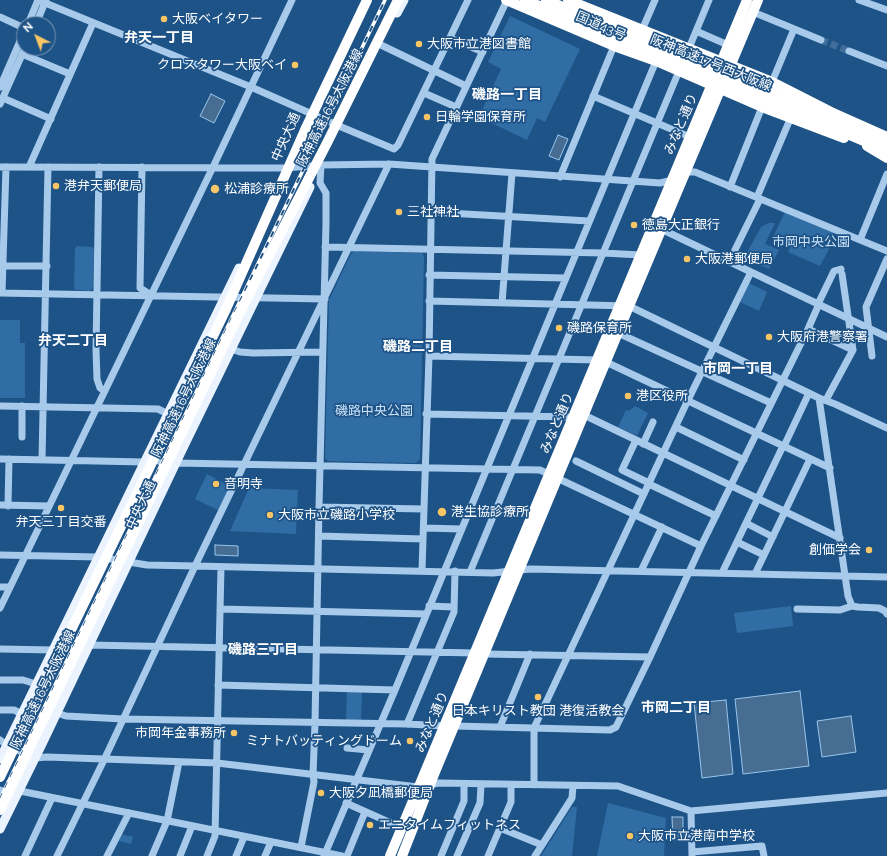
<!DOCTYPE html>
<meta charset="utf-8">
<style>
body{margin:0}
#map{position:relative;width:887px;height:856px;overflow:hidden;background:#1e5387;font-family:Raleway,sans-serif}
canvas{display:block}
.north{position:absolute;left:16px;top:16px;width:40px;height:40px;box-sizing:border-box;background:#1e5387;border:1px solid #7898b7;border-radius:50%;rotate:318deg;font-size:11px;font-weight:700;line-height:16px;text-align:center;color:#fff}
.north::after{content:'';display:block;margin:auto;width:14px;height:18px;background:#fac565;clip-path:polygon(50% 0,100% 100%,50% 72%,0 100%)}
</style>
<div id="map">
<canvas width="887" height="856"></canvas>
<div class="north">N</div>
</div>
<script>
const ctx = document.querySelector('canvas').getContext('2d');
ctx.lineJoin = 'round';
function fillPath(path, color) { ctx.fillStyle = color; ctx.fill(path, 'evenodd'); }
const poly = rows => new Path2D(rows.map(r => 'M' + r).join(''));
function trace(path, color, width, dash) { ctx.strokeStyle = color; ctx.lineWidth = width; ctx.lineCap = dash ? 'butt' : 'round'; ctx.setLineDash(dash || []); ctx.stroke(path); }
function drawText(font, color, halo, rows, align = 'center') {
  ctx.font = font + ' Raleway,"Noto Sans JP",sans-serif'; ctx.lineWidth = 3.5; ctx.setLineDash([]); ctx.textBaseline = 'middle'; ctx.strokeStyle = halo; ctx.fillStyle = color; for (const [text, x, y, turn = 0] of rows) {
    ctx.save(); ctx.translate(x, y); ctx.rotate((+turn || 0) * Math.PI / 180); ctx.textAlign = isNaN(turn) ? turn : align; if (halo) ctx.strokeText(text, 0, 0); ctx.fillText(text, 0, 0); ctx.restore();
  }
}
fillPath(poly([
 [510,16,580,49,545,122,537,118,527,140,479,117,501,69,488,62],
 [785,212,835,232,828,251,820,266,788,252,790,247,772,239],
 [769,223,775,223,765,244,779,250,769,269,744,258,761,227],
 [77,246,92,247,94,249,93,288,90,291,76,290,74,289,75,248],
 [354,251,422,253,424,256,420,459,416,463,328,461,325,458,329,300,351,254],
 [749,283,767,292,759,311,740,302],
 [0,320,20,320,20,343,25,343,25,398,0,398],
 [635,406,648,413,637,436,618,427,626,410,629,411],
 [207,474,230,486,218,510,195,499],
 [249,488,298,490,296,534,230,531],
 [791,606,793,626,737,633,734,613],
 [347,690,362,691,361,720,346,720],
 [608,803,666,818,664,856,597,856],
 [572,807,577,807,572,856,541,856],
 [121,834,133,837,131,844,119,841]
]), '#316da5');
const water = poly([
 [211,94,225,101,214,123,200,116,211,94],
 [558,135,568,139,559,160,549,156,558,135],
 [215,545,238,546,238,556,215,555,215,545],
 [800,691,809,766,743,774,735,699,800,691],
 [726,700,733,774,702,778,694,703,726,700],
 [851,716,856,752,822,757,817,721,851,716],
 [672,817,683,817,683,839,673,840,672,817]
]);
fillPath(water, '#476d93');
trace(water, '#9ac6ed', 1);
trace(poly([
 [821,40,849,51]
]), '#406d99', 7, [7, 3.5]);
trace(poly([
 [38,0,251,87,339,126,394,149,398,145,468,0],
 [859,0,887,10],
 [753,12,821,40],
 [0,17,24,28],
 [28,24,38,0],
 [36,24,46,0],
 [642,30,655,0],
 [696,31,728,45],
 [450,38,483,52],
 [381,45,466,86],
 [689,48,709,0],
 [849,51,887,66],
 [22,54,70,74],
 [772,82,794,29],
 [0,87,24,32],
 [424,93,456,107],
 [593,96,690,137],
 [3,98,51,119],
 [0,104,25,48],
 [0,167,286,168,321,165,389,164,660,183,673,180],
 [29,167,93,23],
 [99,167,96,350,97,379,100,388,105,391],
 [142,167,140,288,151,295],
 [683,173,685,172,695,172,887,251],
 [560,177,614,46],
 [730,187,762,107],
 [757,197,791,117],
 [430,212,589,221],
 [661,229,887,337],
 [860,240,887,174],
 [325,247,603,253,641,255],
 [729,262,760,199],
 [3,266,47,266],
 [429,275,566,278],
 [0,293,325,299],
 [2,293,6,167],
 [429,301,629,306,819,398,835,404,887,428],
 [502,303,512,173],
 [818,304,834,271,841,269],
 [808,329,853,350],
 [618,333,771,403],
 [231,349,240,352,253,353,322,352],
 [429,356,597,360,606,362,830,468],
 [872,356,866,307,887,259],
 [819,398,848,596,852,606],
 [826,400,853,350,842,274],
 [0,406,158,409,168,414],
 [426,414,573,417],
 [584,415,840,538],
 [676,427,744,460],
 [22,437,22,406],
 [636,440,622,470,647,482,649,484,716,516],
 [643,444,653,422],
 [0,459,144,462,153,458,167,465,176,463,540,470,701,546],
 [42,460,48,167],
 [576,461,644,494],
 [0,505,49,506],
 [8,506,9,459],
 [319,507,424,509],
 [746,523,773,537],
 [424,528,461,529],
 [319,536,423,539],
 [737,542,764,555],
 [0,555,98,557,147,565,195,566,493,573,530,569,887,577],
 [422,570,429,356,432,159,507,0],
 [641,571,662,527],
 [470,572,679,71],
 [722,573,783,446,785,444,809,393],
 [755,574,810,459],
 [0,587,10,587],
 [429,606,454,607],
 [852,606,858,607,879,608,885,611,887,614],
 [0,608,213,167,292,0],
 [220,609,426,614],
 [797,609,840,610,852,606],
 [0,649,53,650,64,643,79,649,89,645,475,653],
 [485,654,650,657],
 [0,680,23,680,36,684],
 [218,685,395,690],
 [0,710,14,710,22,714],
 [57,713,66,716,123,719,407,724,445,726],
 [407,724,454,612,455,571],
 [455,726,610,730,616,727,650,657,701,546,808,329,819,304],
 [500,727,530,654],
 [0,740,7,745,35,758,47,757,217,763,418,787,439,783,618,786,691,811,887,793],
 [347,748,369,750],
 [534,785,534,728,688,400,751,272],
 [0,790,9,793,18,791,25,792,342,856],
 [346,803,402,828],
 [691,811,692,855],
 [500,828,542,845],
 [301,847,314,782,313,775,315,723,319,507,326,223,326,193,320,183,321,165],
 [692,852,762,846,764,856],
 [25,856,52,798],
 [57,856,104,760,195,566,389,164],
 [107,856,129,813],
 [152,856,167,821,179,762],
 [180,856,192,826],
 [207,856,215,836,221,567],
 [236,856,244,837],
 [265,856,271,842],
 [324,856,395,690,656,61],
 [347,856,365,812],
 [441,856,464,801,464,784],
 [457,856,480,803,481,785],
 [488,856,511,802,511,785],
 [535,856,572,798,573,786]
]), '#a7caeb', 7);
trace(poly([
 [397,13,404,0],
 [0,759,239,268],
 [0,829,42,744,182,450,310,187]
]), '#ebf4fe', 9);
trace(poly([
 [506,0,614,46,656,61,762,107,844,138],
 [568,0,772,82,831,112,887,137],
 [867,146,887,158],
 [390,856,747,0],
 [402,856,435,772,629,306,758,0]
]), '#fff', 10);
const rail = poly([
 [0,799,385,0]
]);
trace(rail, '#fff', 3.5);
trace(rail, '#1e5387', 2, [6]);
trace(poly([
 [525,0,742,89,887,151],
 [546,0,746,82,887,142],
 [0,777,226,309,305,130,367,0],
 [0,810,239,314,328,141,398,0]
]), '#fff', 10);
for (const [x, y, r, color] of [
 [164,19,4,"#fac565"],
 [419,44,4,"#fac565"],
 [295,65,4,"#fac565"],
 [427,117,4,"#fac565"],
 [56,186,4,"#fac565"],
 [215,189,5,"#fac565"],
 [399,212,4,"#fac565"],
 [634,225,4,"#fac565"],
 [687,259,4,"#fac565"],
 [559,328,4,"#fac565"],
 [769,337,4,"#fac565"],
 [628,396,4,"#fac565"],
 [216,484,4,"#fac565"],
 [61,508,4,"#fac565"],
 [442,512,5,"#fac565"],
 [270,515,4,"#fac565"],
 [869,550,4,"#fac565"],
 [538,697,4,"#fac565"],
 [234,733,4,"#fac565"],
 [410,741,4,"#fac565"],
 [321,793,4,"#fac565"],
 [370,825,4,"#fac565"],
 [630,836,4,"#fac565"]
]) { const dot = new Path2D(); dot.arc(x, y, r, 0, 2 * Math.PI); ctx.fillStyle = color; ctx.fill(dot); trace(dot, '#1e5387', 1.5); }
drawText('13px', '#fff', '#1e5387', [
 ["大阪ベイタワー",172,19],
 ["大阪市立港図書館",427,44],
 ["クロスタワー大阪ベイ",287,65,"right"],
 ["日輪学園保育所",435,117],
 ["港弁天郵便局",64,186],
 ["松浦診療所",224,189],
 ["三社神社",407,212],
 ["徳島大正銀行",642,225],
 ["大阪港郵便局",695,259],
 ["磯路保育所",567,328],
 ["大阪府港警察署",777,337],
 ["港区役所",636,396],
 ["音明寺",224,484],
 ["港生協診療所",451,512],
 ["大阪市立磯路小学校",278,515],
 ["弁天三丁目交番",61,522,"center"],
 ["創価学会",861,550,"right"],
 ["日本キリスト教団 港復活教会",538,711,"center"],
 ["市岡年金事務所",226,733,"right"],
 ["ミナトバッティングドーム",402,741,"right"],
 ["大阪夕凪橋郵便局",329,793],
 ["エニタイムフィットネス",378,825],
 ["大阪市立港南中学校",638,836]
], 'left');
drawText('13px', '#fff', '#1e5387', [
 ["国道43号",601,26,23],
 ["阪神高速17号西大阪線",711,63,22],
 ["阪神高速16号大阪港線",330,108,-63],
 ["みなと通り",681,124,-67],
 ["中央大通",286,137,-66],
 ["阪神高速16号大阪港線",184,398,-64],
 ["みなと通り",557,423,-67],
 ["中央大通",141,505,-65],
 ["阪神高速16号大阪港線",43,690,-64],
 ["みなと通り",432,722,-67]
]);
drawText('13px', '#cbe3f8', '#1e5387', [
 ["市岡中央公園",811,242],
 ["磯路中央公園",374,411]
]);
drawText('bold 14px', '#fff', '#1e5387', [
 ["弁天一丁目",159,38],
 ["磯路一丁目",507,95],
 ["弁天二丁目",73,341],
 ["磯路二丁目",418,347],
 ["市岡一丁目",738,369],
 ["磯路三丁目",263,650],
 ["市岡二丁目",676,708]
]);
</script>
